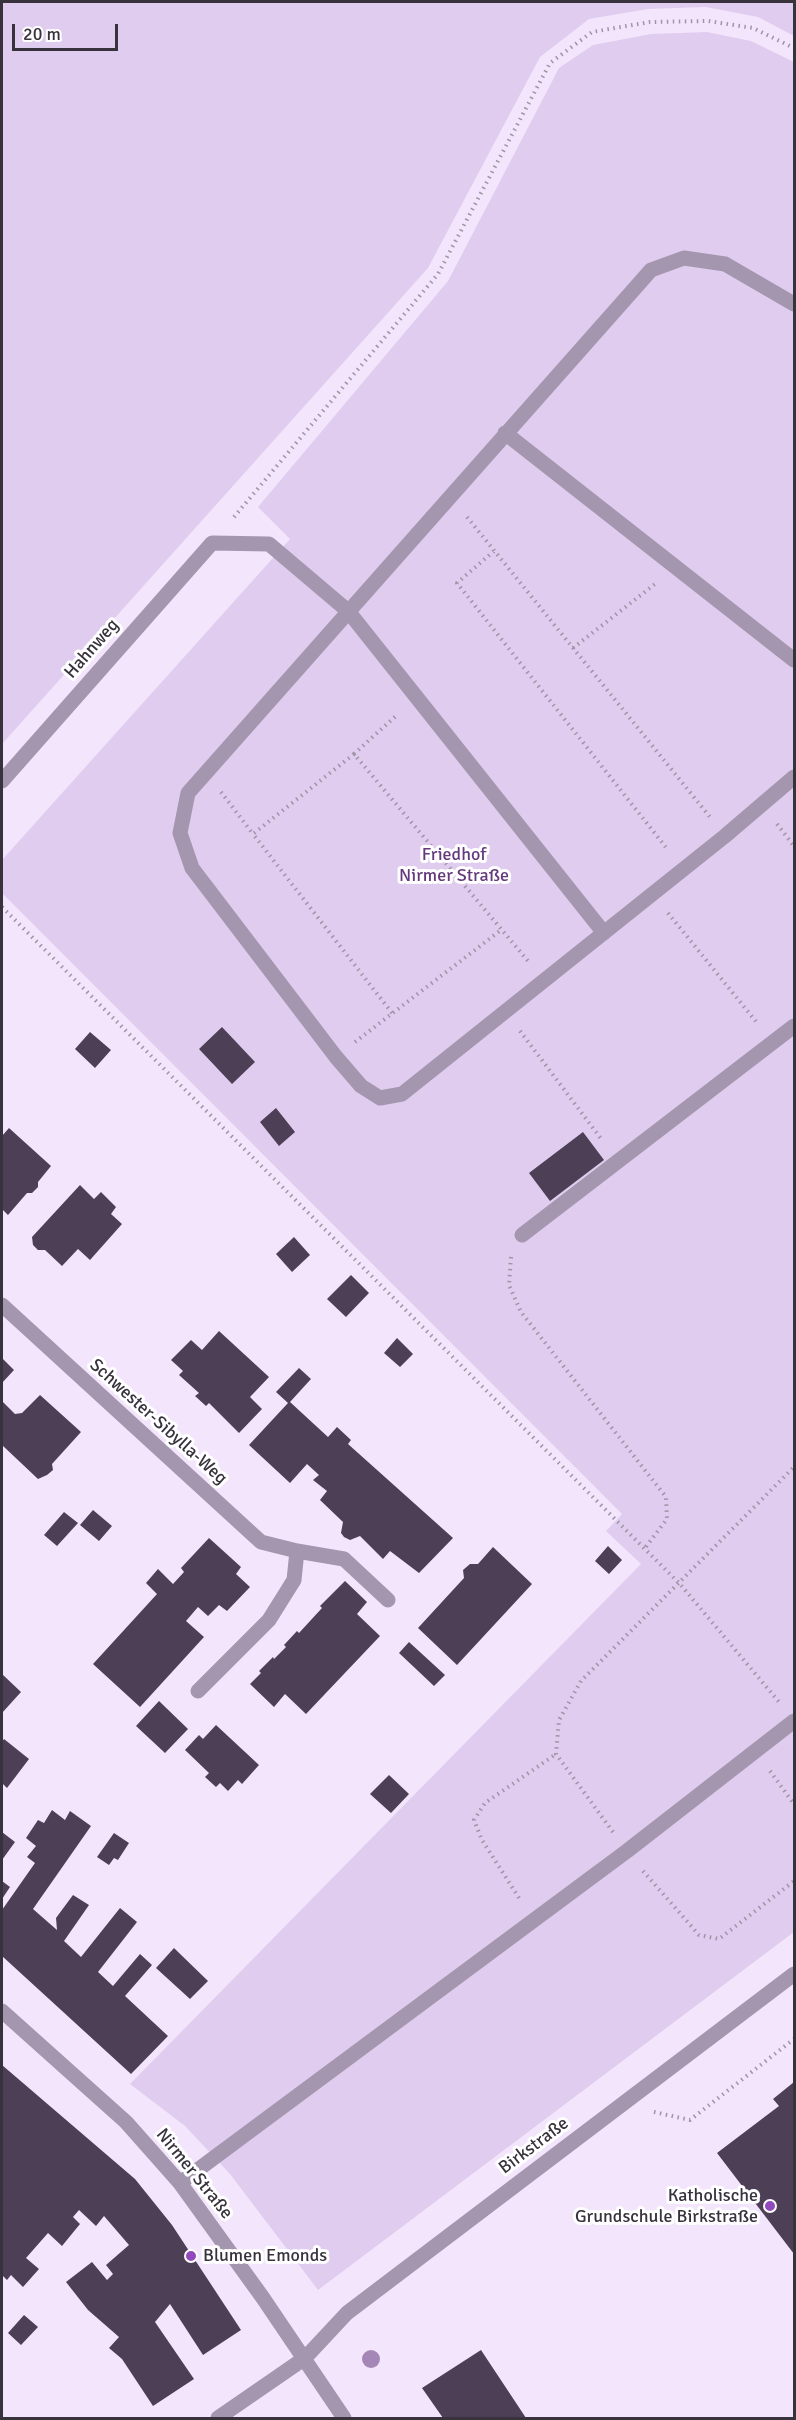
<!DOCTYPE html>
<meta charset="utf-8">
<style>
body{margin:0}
#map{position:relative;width:796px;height:2420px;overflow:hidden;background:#f3e6fc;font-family:Signika,sans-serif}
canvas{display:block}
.frame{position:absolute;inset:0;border:3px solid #38323d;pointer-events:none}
.scale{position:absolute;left:12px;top:24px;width:106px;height:27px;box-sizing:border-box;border:3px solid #38323d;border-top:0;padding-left:8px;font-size:18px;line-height:21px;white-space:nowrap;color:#38323d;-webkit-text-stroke:4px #fff;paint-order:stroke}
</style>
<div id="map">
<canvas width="796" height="2420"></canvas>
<div class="frame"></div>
<div class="scale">20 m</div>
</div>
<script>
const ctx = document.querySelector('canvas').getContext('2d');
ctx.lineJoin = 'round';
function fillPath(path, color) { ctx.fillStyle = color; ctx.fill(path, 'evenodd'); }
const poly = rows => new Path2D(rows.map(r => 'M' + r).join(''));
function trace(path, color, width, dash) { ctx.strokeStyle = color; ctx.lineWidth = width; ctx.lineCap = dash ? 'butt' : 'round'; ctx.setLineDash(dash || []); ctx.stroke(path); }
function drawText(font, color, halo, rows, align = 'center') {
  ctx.font = font + ' Signika,sans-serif'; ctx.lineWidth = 6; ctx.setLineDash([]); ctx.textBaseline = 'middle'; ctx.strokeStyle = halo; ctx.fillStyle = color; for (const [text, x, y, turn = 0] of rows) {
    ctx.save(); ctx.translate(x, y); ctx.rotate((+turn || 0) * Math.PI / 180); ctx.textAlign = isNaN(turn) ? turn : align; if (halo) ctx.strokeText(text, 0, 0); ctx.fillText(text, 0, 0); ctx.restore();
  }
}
fillPath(poly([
 [2,2,794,2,794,36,758,17,706,7,648,9,589,19,540,57,428,268,2,744],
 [707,32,751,41,794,62,794,1932,318,2290,230,2174,185,2126,130,2084,641,1564,606,1531,622,1514,2,893,2,860,290,539,258,507,448,281,559,68,593,45,651,34]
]), '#e0ccef');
fillPath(poly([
 [222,1027,255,1062,232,1084,199,1049],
 [90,1032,111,1050,95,1068,75,1049],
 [276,1108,295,1132,279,1146,260,1122],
 [9,1128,51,1166,38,1182,38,1187,32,1193,27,1193,8,1215,2,1209,2,1136],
 [583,1132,604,1160,550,1201,529,1173],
 [80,1185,94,1199,101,1192,116,1207,111,1214,122,1224,90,1260,78,1249,62,1266,45,1250,38,1250,33,1245,32,1237],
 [294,1237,310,1255,292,1272,276,1254],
 [351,1275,369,1293,346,1317,327,1299],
 [219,1331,269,1377,250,1397,262,1409,239,1433,209,1403,206,1406,195,1396,199,1393,179,1375,183,1371,171,1360,191,1340,202,1350],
 [397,1338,413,1354,400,1367,384,1353],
 [2,1358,14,1370,2,1383],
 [299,1368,311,1379,290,1402,328,1437,337,1427,351,1440,348,1444,453,1538,419,1573,390,1551,383,1559,360,1536,350,1540,344,1537,341,1533,343,1522,320,1500,327,1491,313,1480,319,1475,307,1464,290,1483,249,1445,288,1403,276,1392],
 [40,1395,81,1432,52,1464,53,1470,47,1475,38,1479,2,1445,2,1401,15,1414,22,1413],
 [93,1510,112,1526,99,1541,80,1525],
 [64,1512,78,1523,57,1546,44,1535],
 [209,1538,241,1567,236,1574,250,1587,227,1611,219,1605,208,1616,198,1607,186,1621,204,1637,140,1707,93,1664,157,1594,146,1583,158,1569,173,1584,184,1572,181,1568],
 [608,1546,622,1560,609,1574,595,1561],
 [493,1547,532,1584,457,1665,418,1628,464,1578,463,1570,470,1564,478,1564],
 [345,1581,367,1602,357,1614,380,1636,306,1714,285,1694,274,1707,250,1684,261,1673,259,1671,273,1657,274,1659,286,1647,284,1645,297,1631,299,1633,322,1608,320,1606],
 [409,1642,445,1675,434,1686,399,1653],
 [2,1674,21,1692,2,1713],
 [159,1701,188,1729,165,1753,136,1726],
 [216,1725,259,1765,242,1784,238,1780,228,1791,220,1783,216,1787,205,1777,209,1773,185,1750,199,1735,203,1739],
 [4,1739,29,1759,7,1788,2,1783,2,1742],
 [389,1775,409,1794,391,1813,370,1794],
 [52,1810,65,1820,70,1811,91,1826,33,1909,57,1930,56,1918,73,1895,89,1905,64,1941,81,1957,120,1908,137,1922,98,1972,113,1986,140,1954,152,1965,125,1996,168,2036,131,2074,2,1956,2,1910,35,1863,27,1857,36,1846,26,1838,38,1820,44,1823],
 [2,1832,15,1842,2,1860],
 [114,1833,129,1843,118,1860,114,1858,109,1865,97,1857],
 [2,1881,10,1887,2,1899],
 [174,1948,208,1981,190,1999,156,1968],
 [2,2065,135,2179,172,2225,241,2330,203,2355,170,2304,155,2322,194,2379,153,2406,122,2359,109,2348,119,2337,88,2310,66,2282,92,2262,107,2280,113,2274,106,2265,129,2245,104,2216,96,2226,79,2210,73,2217,80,2224,62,2246,48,2233,26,2258,39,2269,23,2287,11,2275,7,2280,2,2275],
 [794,2082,794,2254,717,2153,779,2106,773,2099],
 [24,2315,38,2327,21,2345,8,2333],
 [481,2350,526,2418,443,2418,422,2388]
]), '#4d3f56');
trace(poly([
 [234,517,438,274,550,63,592,32,650,22,708,21,753,28,794,48],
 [467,517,710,817],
 [494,551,457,583,668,850],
 [573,648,655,584],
 [354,754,398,714],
 [221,792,253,834],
 [777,824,794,846],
 [2,907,680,1584,779,1702],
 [668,913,758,1024],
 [392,1013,253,834,354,754,528,961],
 [520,1031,602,1140],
 [355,1042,501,930],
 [511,1257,509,1285,521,1312,666,1497,667,1519,645,1548],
 [770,1771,794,1804],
 [613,1832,556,1754,559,1720,581,1681,794,1467],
 [643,1871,699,1935,719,1939,794,1881],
 [519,1898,482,1840,474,1820,485,1803,556,1754],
 [654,2112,690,2120,794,2039]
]), '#9e95a6', 4, [1.5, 4.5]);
trace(poly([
 [794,304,725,264,684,258,651,270,188,793,180,833,192,868,336,1057,361,1086,380,1098,402,1094,725,836,794,777],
 [505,433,794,660],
 [2,781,212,543,269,544,348,611,604,933],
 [522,1235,794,1026],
 [2,1305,261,1542,297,1551,344,1559,388,1600],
 [198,1691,269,1620,294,1580,297,1551],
 [2,2011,126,2122,180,2183,263,2298,344,2418],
 [180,2183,627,1851,794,1721],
 [218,2418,305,2358,347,2313,794,1974]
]), '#a596af', 15);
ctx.fillStyle = '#a487b6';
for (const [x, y] of [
 [371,2359]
]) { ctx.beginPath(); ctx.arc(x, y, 9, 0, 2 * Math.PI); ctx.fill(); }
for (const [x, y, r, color] of [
 [770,2206,6,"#9249bb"],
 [191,2256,6,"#9249bb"]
]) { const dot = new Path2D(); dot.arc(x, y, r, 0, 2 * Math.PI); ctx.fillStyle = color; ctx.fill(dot); trace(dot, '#fff', 2); }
drawText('18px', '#38323d', '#fff', [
 ["Hahnweg",92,649,-49],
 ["Schwester-Sibylla-Weg",158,1422,42],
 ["Birkstraße",534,2146,-37],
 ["Nirmer Straße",194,2174,51]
]);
drawText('18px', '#64397d', '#fff', [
 ["Friedhof",454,855],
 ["Nirmer Straße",454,876]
]);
drawText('18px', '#38323d', '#fff', [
 ["Katholische",758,2196],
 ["Grundschule Birkstraße",758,2217],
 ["Blumen Emonds",203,2256,"left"]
], 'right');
</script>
